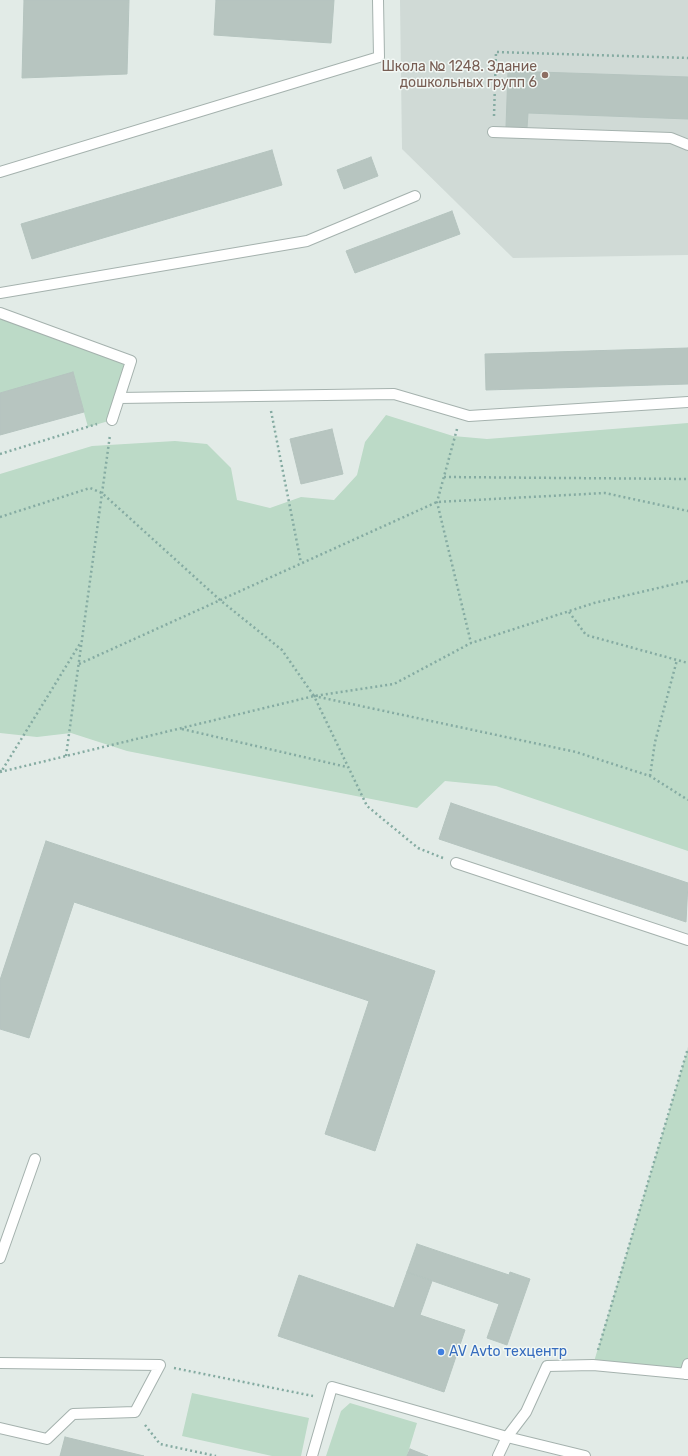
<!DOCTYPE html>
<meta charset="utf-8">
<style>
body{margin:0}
canvas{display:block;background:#e2ebe7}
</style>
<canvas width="688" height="1456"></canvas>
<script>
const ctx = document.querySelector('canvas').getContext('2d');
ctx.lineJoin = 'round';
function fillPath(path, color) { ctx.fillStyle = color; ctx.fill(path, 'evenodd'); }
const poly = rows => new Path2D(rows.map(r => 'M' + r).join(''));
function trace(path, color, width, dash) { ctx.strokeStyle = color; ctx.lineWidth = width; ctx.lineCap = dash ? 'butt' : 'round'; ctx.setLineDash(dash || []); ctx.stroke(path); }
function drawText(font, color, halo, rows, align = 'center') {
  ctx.font = font + ' Rubik,sans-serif'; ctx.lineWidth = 3; ctx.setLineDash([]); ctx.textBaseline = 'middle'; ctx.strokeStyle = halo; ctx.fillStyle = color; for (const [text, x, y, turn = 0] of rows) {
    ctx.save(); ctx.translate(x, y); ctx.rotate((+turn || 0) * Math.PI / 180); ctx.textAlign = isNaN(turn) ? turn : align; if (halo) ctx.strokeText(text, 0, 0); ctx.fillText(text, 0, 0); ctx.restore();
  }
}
fillPath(poly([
 [400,0,688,0,688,255,513,258,402,149]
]), '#d0dad6');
fillPath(poly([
 [0,313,131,361,112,420,88,427,73,373,0,393],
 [386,415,453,436,487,439,688,423,688,851,496,786,445,781,417,808,127,751,71,733,37,737,0,733,0,474,92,446,175,441,207,444,231,468,237,500,270,508,301,497,334,500,357,475,365,442],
 [688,1048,688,1364,685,1374,593,1365],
 [192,1393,309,1418,301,1456,272,1456,182,1436],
 [350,1403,417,1423,407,1456,326,1456,341,1411]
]), '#bcdac7');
const building = poly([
 [24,0,129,0,127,74,22,78,24,0],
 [216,0,334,0,331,43,214,35,216,0],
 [508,71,688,77,688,119,528,113,527,128,506,127,508,71],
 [272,150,282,185,32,259,21,224,272,150],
 [371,157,378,176,344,189,337,170,371,157],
 [452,211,460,234,355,273,346,251,452,211],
 [688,348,688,384,486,390,485,354,688,348],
 [73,372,84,412,0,435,0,393,73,372],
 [332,429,343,474,301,484,290,439,332,429],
 [451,803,688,883,686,922,439,839,451,803],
 [46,841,435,971,375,1151,325,1134,369,1001,74,902,29,1038,0,1029,0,980,46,841],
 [417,1244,509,1275,510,1272,530,1279,507,1345,487,1338,499,1304,407,1272,417,1244],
 [407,1272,432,1281,420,1315,465,1330,444,1392,278,1336,299,1275,394,1308,407,1272],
 [65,1437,144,1456,60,1456,65,1437],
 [410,1449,428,1456,407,1456,410,1449]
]);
fillPath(building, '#b7c5c0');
trace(building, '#b5c4bf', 1);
const lane = poly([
 [493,132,671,138,688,145],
 [0,172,379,57,378,0],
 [0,293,307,241,415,196],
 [0,313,131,361,112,420],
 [119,398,394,394,469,416,688,402],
 [456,863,688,940],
 [0,1258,35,1159],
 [0,1363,160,1365,135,1412,73,1414,47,1439,0,1428],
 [685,1374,688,1364],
 [312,1456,332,1387,507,1437,526,1412,547,1366,593,1365,688,1374],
 [498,1456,507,1437,585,1456]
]);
trace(lane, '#a5b2ae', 12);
trace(poly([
 [494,116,496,52,688,58],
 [271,411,301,563],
 [457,429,437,502,471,643],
 [0,454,97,424],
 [444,477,688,479],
 [0,517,90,488,102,493,220,600,282,650,314,696],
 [569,612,586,635,688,663],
 [79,664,437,502,605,493,688,511],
 [182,729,347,767],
 [66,756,110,435],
 [0,770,1,772,81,642],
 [0,772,314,696,394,684,471,643,594,603,688,581],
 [650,776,655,742,677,660],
 [443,858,418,848,367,806,314,696,576,752,650,776,688,800],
 [598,1350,688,1048],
 [174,1368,313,1396],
 [145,1425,160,1444,216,1456]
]), '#85aba2', 2.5, [2, 3]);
trace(lane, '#fff', 10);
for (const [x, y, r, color] of [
 [545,75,4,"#8d6e63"],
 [441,1352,4,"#3f7fe0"]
]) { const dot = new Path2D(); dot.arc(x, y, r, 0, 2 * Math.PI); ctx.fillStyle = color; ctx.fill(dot); trace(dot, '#f2f8f5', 1.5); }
drawText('14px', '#785e54', '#f2f8f5', [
 ["Школа № 1248. Здание",537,67],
 ["дошкольных групп 6",537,83]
], 'right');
drawText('14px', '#366cbe', '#f2f8f5', [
 ["AV Avto техцентр",449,1352]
], 'left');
</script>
